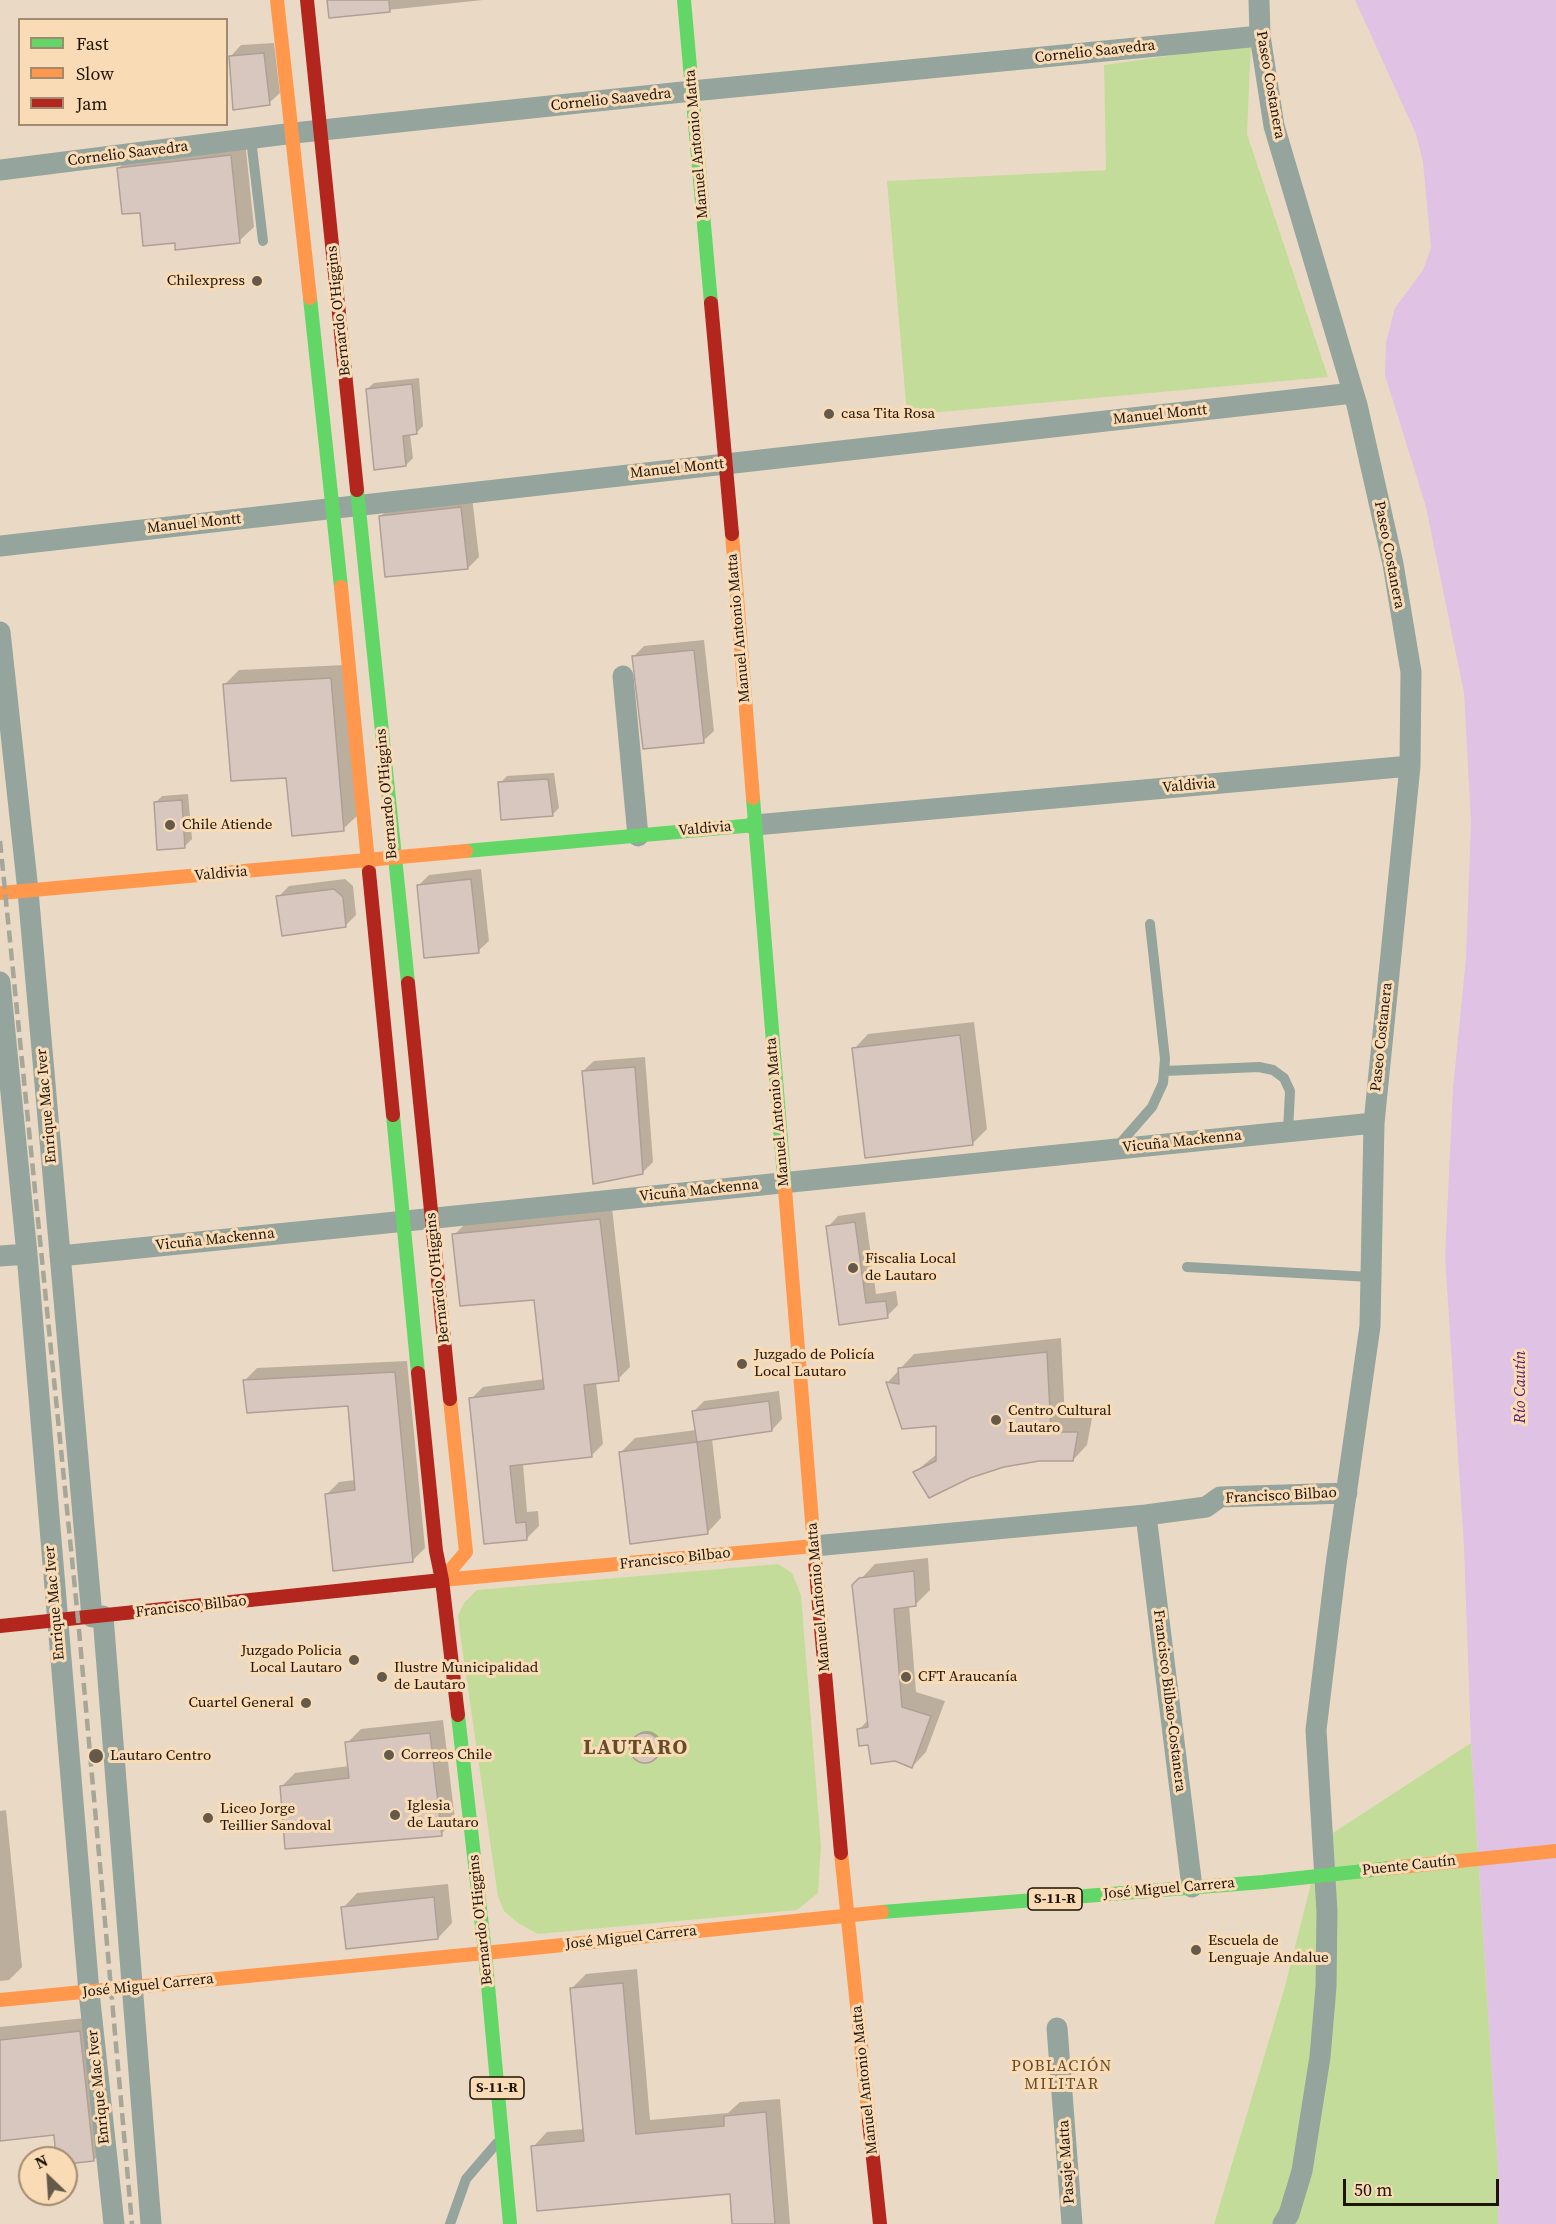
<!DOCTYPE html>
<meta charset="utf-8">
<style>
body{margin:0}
#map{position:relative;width:1556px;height:2224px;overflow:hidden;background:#eadac5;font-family:"Source Serif 4",serif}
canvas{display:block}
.legend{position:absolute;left:18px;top:18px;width:210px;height:108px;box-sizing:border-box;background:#f9dbb6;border:2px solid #a18b70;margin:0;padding:8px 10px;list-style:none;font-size:18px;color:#1d1306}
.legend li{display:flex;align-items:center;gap:12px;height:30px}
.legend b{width:30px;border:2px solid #a18b70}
.north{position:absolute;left:18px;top:2146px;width:60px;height:60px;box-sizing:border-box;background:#f9dbb6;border:2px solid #a18b70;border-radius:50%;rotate:335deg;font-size:16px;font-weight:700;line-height:24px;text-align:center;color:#1d1306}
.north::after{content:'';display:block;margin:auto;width:21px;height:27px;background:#655949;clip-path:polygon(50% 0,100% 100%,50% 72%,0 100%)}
.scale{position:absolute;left:1343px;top:2179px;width:156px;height:27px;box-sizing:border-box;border:3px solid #1d1306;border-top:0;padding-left:8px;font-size:18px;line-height:21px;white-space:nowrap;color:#1d1306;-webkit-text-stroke:4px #f9dbb6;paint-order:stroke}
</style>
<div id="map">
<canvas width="1556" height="2224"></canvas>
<ul class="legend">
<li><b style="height:8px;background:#63d668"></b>Fast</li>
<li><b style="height:8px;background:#ff974d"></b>Slow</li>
<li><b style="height:8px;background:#b3261e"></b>Jam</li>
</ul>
<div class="north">N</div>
<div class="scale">50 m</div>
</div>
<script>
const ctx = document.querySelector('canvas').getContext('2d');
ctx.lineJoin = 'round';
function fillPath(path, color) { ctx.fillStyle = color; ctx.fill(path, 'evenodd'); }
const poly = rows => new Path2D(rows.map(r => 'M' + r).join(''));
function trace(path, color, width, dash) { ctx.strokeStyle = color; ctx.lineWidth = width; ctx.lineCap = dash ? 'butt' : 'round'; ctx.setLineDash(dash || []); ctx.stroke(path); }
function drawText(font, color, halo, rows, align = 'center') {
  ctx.font = font + ' "Source Serif 4",serif'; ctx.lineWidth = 6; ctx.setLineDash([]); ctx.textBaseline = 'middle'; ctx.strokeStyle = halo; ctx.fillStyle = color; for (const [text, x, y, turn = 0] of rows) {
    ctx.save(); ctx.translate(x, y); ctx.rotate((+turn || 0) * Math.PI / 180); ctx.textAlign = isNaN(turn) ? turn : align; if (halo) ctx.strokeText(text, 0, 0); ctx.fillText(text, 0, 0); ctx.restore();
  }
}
fillPath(poly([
 [1251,44,1247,134,1328,377,907,415,887,181,1106,170,1104,65],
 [778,1564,792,1573,801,1595,821,1846,818,1893,797,1910,538,1934,518,1923,504,1911,498,1897,460,1633,458,1615,464,1603,477,1590],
 [1471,1743,1499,2182,1498,2224,1214,2224,1284,1990,1322,1840]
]), '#c4dc9a');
fillPath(poly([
 [1355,0,1556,0,1556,2224,1498,2224,1499,2182,1471,1743,1464,1547,1445,1257,1453,1089,1466,958,1471,822,1464,693,1426,507,1385,375,1386,342,1395,308,1423,270,1431,248,1423,162,1416,134]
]), '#e0c2e4');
fillPath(poly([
 [328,0,483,0,330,16],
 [274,43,280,93,269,103,231,56,241,45],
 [245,141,254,227,239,241,141,211,118,169,133,154],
 [419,378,423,426,416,433,410,434,413,458,406,465,367,389,374,383],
 [472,497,479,557,468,568,380,517,391,506],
 [704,640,714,731,703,741,633,657,644,646],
 [345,665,358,815,343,829,287,776,224,685,239,670],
 [554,773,559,808,552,815,500,783,507,776],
 [188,794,192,839,185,846,155,803,162,796],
 [481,869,489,941,478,951,418,886,429,875],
 [345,879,353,886,356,915,345,926,278,897,289,886],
 [974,1022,987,1129,972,1144,854,1049,868,1034],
 [645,1057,653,1162,642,1173,583,1071,594,1061],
 [612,1208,630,1367,618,1379,596,1382,603,1444,591,1456,523,1464,527,1512,538,1511,539,1526,527,1538,485,1542,471,1399,483,1387,545,1379,536,1298,454,1235,466,1223],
 [865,1212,876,1294,896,1291,898,1305,887,1316,841,1323,828,1227,838,1216],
 [1061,1338,1065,1418,1092,1418,1087,1445,1073,1460,1039,1459,915,1472,937,1454,937,1424,888,1382,914,1354],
 [407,1361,425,1548,412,1561,327,1494,339,1482,355,1480,350,1404,245,1380,257,1368],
 [779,1391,782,1419,772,1430,712,1439,721,1518,707,1533,621,1452,635,1438,696,1430,693,1412,704,1401],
 [928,1558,930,1590,915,1605,909,1605,916,1692,945,1701,926,1752,912,1767,870,1743,859,1730,868,1720,854,1586,875,1564],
 [443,1720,455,1820,441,1834,281,1787,295,1773,349,1766,347,1743,361,1729],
 '632 1746a15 15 0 1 1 30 0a15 15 0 1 1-30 0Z',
 [6,1810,22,1967,9,1980,0,1981,0,1811],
 [448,1884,452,1923,438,1938,343,1908,357,1893],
 [637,1969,650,2120,728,2113,740,2102,780,2099,790,2224,734,2224,731,2192,533,2147,547,2132,584,2129,572,1988,586,1974],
 [94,2017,108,2145,94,2160,66,2163,66,2158,58,2158,55,2133,0,2139,0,2027]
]), '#0003');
const building = poly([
 [327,0,389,0,390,12,329,18,327,0],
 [264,53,270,105,233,110,229,56,264,53],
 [231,155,240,243,175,250,175,243,143,246,140,213,122,214,117,168,231,155],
 [412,384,417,434,403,436,406,466,374,470,366,389,412,384],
 [461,507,468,569,385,577,379,516,461,507],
 [694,650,704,743,643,749,632,656,694,650],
 [331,678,344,831,292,836,286,778,231,781,223,684,331,678],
 [548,779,553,816,501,820,498,782,548,779],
 [182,800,185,848,157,850,154,802,182,800],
 [471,879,479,953,424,958,417,885,471,879],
 [334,889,343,897,346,927,282,936,276,896,334,889],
 [960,1035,973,1145,865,1158,852,1048,960,1035],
 [635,1067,643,1174,593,1184,582,1071,635,1067],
 [600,1219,619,1381,584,1385,592,1457,510,1466,516,1523,526,1522,527,1540,484,1544,469,1398,544,1389,534,1300,460,1306,452,1234,600,1219],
 [855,1222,866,1303,886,1301,888,1318,839,1325,826,1226,855,1222],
 [1047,1352,1051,1432,1078,1432,1073,1461,1039,1461,1004,1467,970,1478,929,1498,913,1472,936,1461,936,1426,902,1429,886,1382,899,1384,898,1368,1047,1352],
 [395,1372,413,1562,333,1571,325,1494,355,1490,348,1406,247,1413,243,1380,395,1372],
 [769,1401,772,1431,697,1442,692,1411,769,1401],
 [697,1442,708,1534,630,1544,619,1452,697,1442],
 [914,1571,916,1606,894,1609,902,1707,931,1716,912,1768,895,1761,871,1764,868,1745,859,1746,857,1729,868,1727,852,1585,859,1578,914,1571],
 '630 1748a15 15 0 1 1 30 0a15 15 0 1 1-30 0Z',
 [430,1733,442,1836,285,1849,280,1786,349,1778,345,1742,430,1733],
 [434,1897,438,1939,346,1949,341,1907,434,1897],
 [623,1983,636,2134,724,2126,724,2116,766,2112,775,2224,732,2224,730,2194,537,2211,531,2146,584,2141,570,1988,623,1983],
 [80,2031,94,2161,66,2164,66,2158,56,2158,54,2135,0,2141,0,2040,80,2031]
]);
fillPath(building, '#d7c7be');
trace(building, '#af9f96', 1.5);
trace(poly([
 [251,139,263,241],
 [1164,1071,1259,1067,1273,1070,1284,1078,1290,1091,1288,1131],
 [1117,1147,1152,1107,1163,1083,1165,1059,1150,924],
 [1187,1267,1371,1277],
 [450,2224,466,2179,497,2143]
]), '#95a49c', 10);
trace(poly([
 [1259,0,1260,36,1274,126,1357,405,1393,564,1411,672,1410,766,1374,1123,1370,1326,1336,1565,1316,1730,1327,1912,1326,1987,1320,2057,1302,2171,1289,2214,1283,2224],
 [0,170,294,133,692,91,1260,36],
 [0,546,1353,393],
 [0,632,28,891,92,1617],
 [623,676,638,836],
 [755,825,1410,766],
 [0,982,27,1254,89,1992,114,2224],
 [0,1256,27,1254],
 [60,1256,1374,1123],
 [1146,1515,1192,1887],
 [814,1546,1146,1515,1206,1507,1220,1497,1347,1493],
 [103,1616,151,2224],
 [1057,2028,1072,2224]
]), '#95a49c', 21);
trace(poly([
 [684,0,711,303],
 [310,298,341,587],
 [357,490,408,983],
 [753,798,785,1189],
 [466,851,755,825],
 [393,1115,418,1373],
 [458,1715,485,1953,510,2224],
 [882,1912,1263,1882,1391,1868]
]), '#63d668', 14);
trace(poly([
 [277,0,310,298],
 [732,534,753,798],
 [341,587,369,872],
 [0,893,466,851],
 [785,1189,814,1546],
 [442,1580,466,1552,450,1399],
 [442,1580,814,1546,815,1560],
 [841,1853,869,2121],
 [1391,1868,1556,1851],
 [485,1953,882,1912],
 [0,2000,485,1953]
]), '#ff974d', 14);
trace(poly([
 [307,0,357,490],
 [711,303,732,534],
 [369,872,393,1115],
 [408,983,450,1399],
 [418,1373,436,1551,442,1580,458,1715],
 [815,1560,841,1853],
 [0,1626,442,1580],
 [869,2121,880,2224]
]), '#b3261e', 14);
trace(poly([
 [0,841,78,1619,132,2224]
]), '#a6a699', 4.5, [12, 6]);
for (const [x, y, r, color] of [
 [257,281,6,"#655949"],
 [829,414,6,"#655949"],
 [170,825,6,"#655949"],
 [853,1268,6,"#655949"],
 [742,1364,6,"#655949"],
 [996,1420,6,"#655949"],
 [354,1660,6,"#655949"],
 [382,1677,6,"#655949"],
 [906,1677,6,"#655949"],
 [306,1703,6,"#655949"],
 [389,1755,6,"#655949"],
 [96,1756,8,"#655949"],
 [395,1815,6,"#655949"],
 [208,1818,6,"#655949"],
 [1196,1950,6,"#655949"]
]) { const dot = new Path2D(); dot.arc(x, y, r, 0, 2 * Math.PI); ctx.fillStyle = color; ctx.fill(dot); trace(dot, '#f9dbb6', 2); }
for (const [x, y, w] of [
 [1055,1899,54],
 [497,2088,54]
]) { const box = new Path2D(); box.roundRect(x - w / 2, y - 11, w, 22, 4.5); ctx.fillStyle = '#f9dbb6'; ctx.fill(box); trace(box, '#1d1306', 1.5); }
drawText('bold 14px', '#1d1306', null, [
 ["S-11-R",1055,1899],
 ["S-11-R",497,2088]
]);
drawText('15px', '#1d1306', '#f9dbb6', [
 ["Cornelio Saavedra",1095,52,-6],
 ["Paseo Costanera",1270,85,80],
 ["Cornelio Saavedra",611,100,-6],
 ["Manuel Antonio Matta",697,144,-95],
 ["Cornelio Saavedra",128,154,-7],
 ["Bernardo O'Higgins",339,311,-96],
 ["Manuel Montt",1160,415,-6],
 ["Manuel Montt",677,469,-6],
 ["Manuel Montt",194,524,-6],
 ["Paseo Costanera",1389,555,79],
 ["Manuel Antonio Matta",739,628,-95],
 ["Valdivia",1189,786,-5],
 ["Bernardo O'Higgins",387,794,-95],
 ["Valdivia",705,829,-5],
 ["Valdivia",221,874,-5],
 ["Paseo Costanera",1382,1037,-84],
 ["Enrique Mac Iver",47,1106,-95],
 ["Manuel Antonio Matta",778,1112,-95],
 ["Vicuña Mackenna",1182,1142,-6],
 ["Vicuña Mackenna",699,1191,-6],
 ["Vicuña Mackenna",215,1240,-6],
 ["Bernardo O'Higgins",438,1278,-96],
 ["Francisco Bilbao",1281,1496,-3],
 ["Francisco Bilbao",675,1559,-6],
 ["Manuel Antonio Matta",819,1597,-95],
 ["Enrique Mac Iver",55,1603,-95],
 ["Francisco Bilbao",191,1607,-6],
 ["Francisco Bilbao-Costanera",1169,1701,83],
 ["Puente Cautín",1409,1866,-6],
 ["José Miguel Carrera",1169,1889,-5],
 ["Bernardo O'Higgins",481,1920,-96],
 ["José Miguel Carrera",631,1938,-6],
 ["José Miguel Carrera",148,1986,-6],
 ["Manuel Antonio Matta",865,2080,-96],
 ["Enrique Mac Iver",99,2087,-96],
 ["Pasaje Matta",1067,2162,-94]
]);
drawText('15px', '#1d1306', '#f9dbb6', [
 ["Chilexpress",245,281,"right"],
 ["casa Tita Rosa",841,414],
 ["Chile Atiende",182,825],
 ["Fiscalia Local",865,1259],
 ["de Lautaro",865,1276],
 ["Juzgado de Policía",754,1355],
 ["Local Lautaro",754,1372],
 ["Centro Cultural",1008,1411],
 ["Lautaro",1008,1428],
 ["Juzgado Policia",342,1651,"right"],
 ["Local Lautaro",342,1668,"right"],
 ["Ilustre Municipalidad",394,1668],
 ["de Lautaro",394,1685],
 ["CFT Araucanía",918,1677],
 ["Cuartel General",294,1703,"right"],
 ["Correos Chile",401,1755],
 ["Lautaro Centro",110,1756],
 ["Iglesia",407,1806],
 ["de Lautaro",407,1823],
 ["Liceo Jorge",220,1809],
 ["Teillier Sandoval",220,1826],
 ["Escuela de",1208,1941],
 ["Lenguaje Andalue",1208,1958]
], 'left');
drawText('italic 16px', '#51156b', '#f9dbb6', [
 ["Río Cautín",1521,1387,-90]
]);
ctx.letterSpacing = '1.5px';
drawText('16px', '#654c2b', '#f9dbb6', [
 ["POBLACIÓN",1062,2067],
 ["MILITAR",1062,2085]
]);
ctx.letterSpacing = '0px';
ctx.letterSpacing = '1.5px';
drawText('bold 21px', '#654c2b', '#f9dbb6', [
 ["LAUTARO",636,1749]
]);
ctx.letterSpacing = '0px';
</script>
